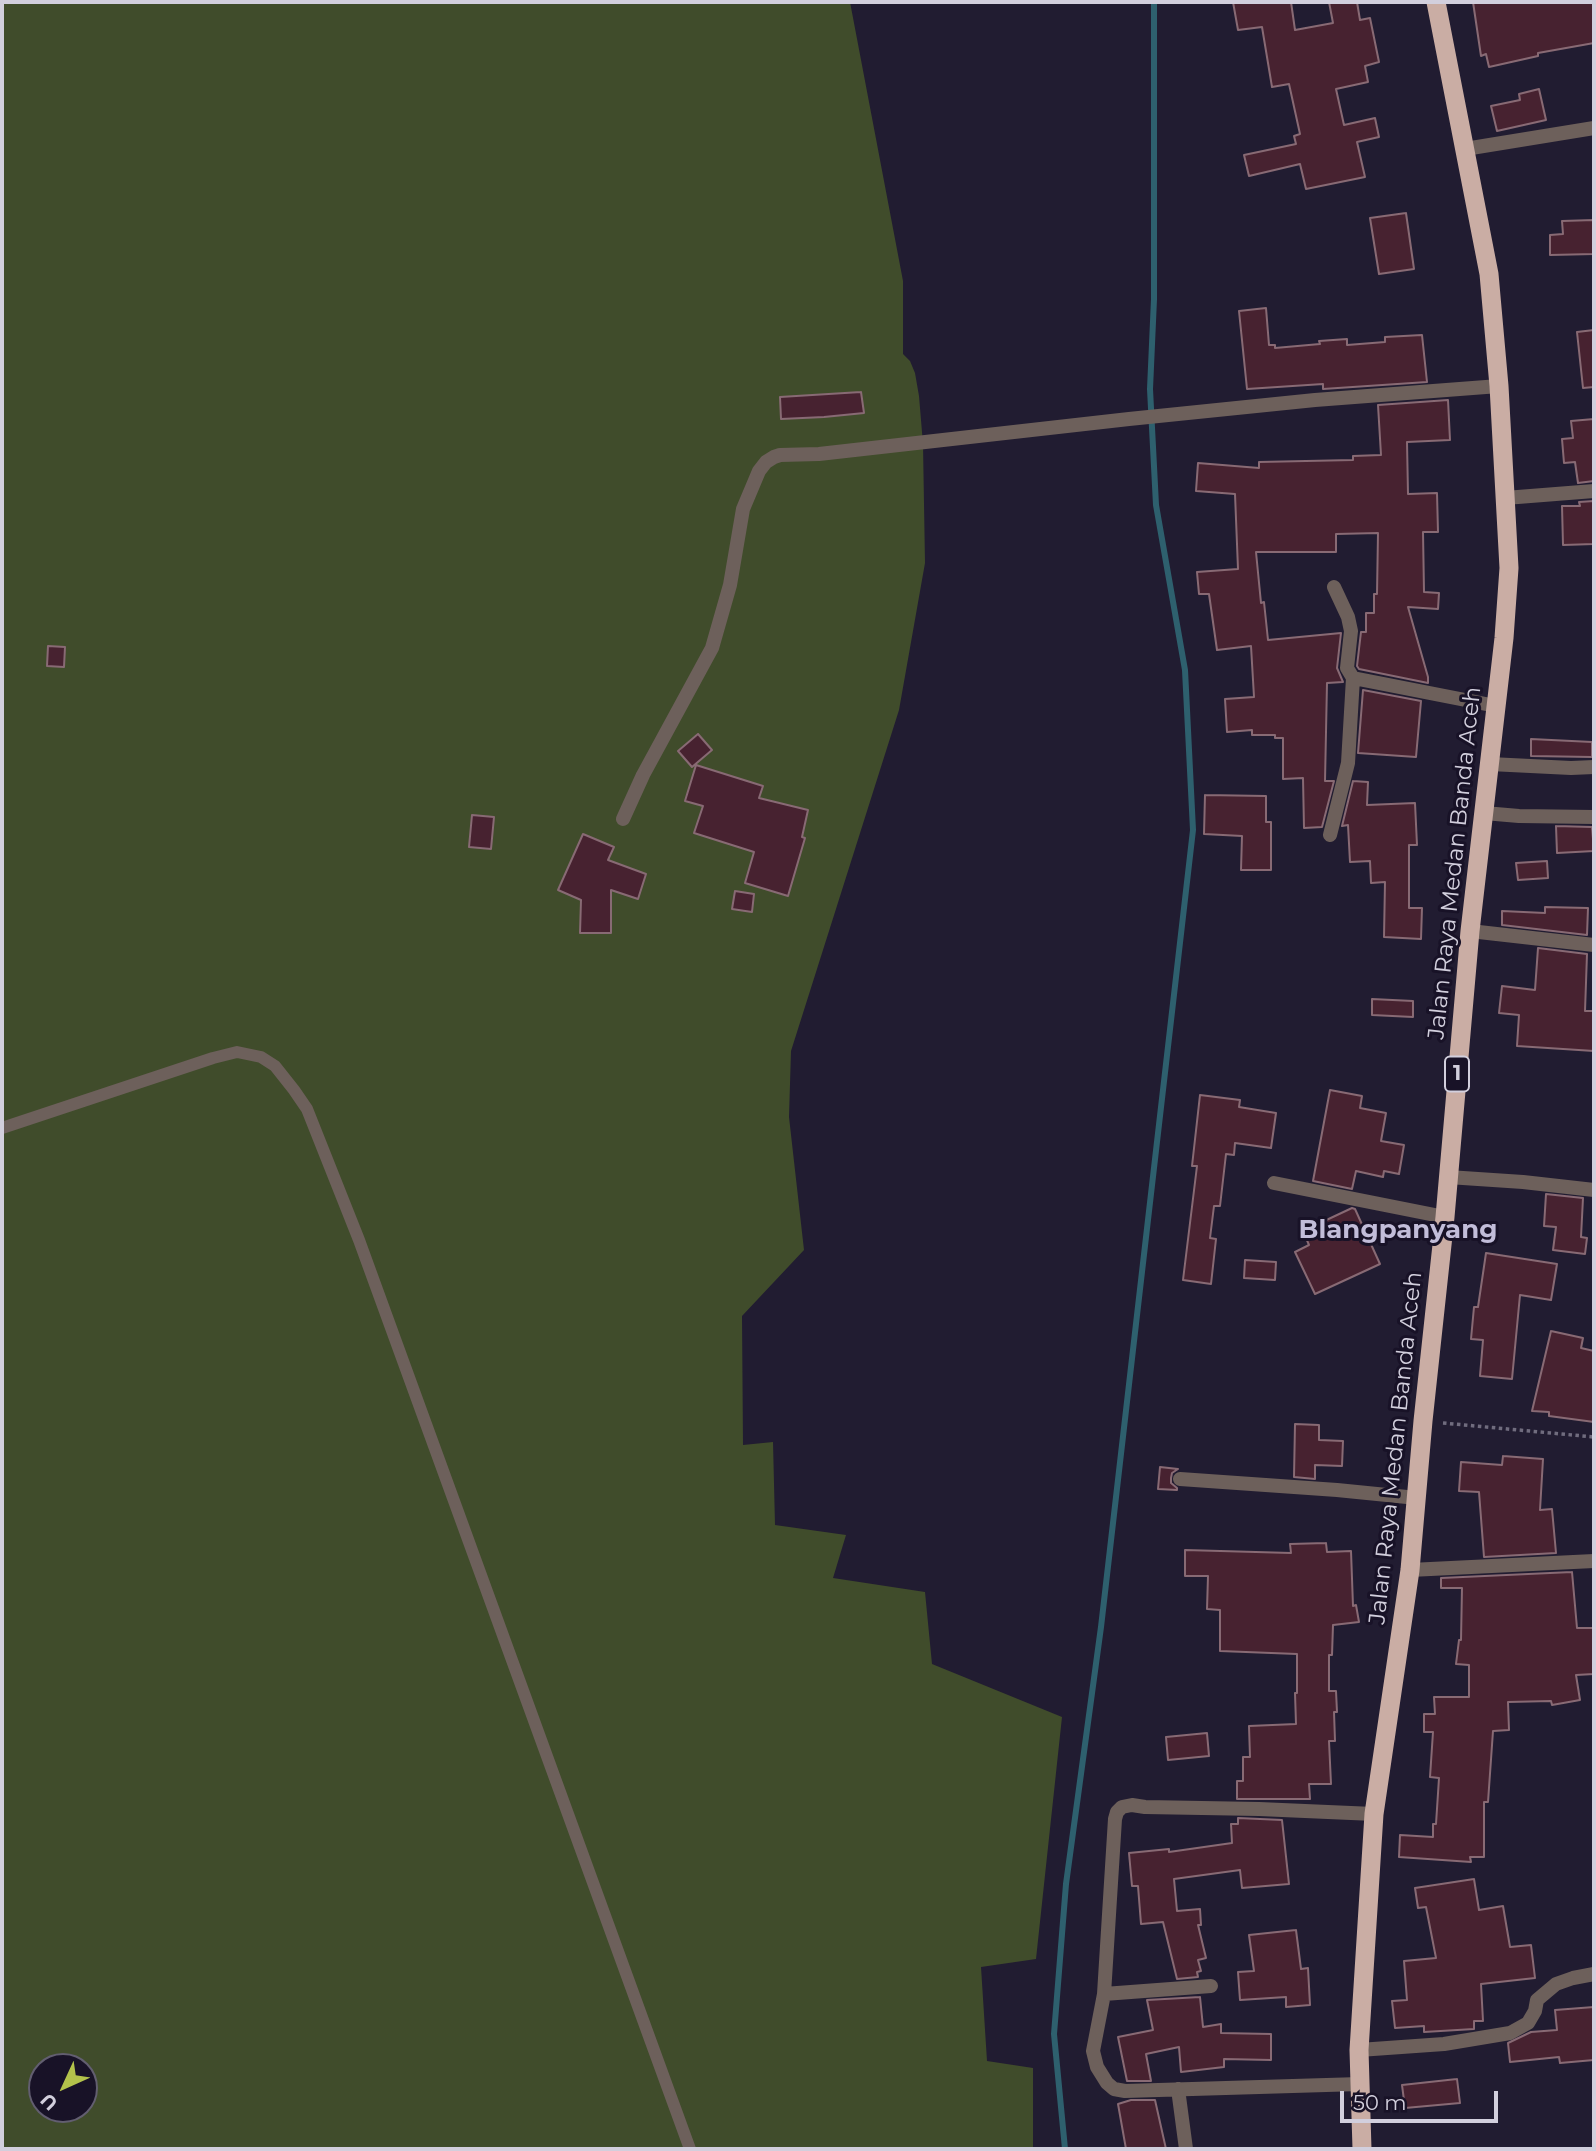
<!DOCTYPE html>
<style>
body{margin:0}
#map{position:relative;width:1596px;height:2151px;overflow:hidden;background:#211c31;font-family:Montserrat,sans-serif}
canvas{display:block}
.frame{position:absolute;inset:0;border:4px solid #d2cfdd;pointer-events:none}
.north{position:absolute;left:28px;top:2053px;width:70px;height:70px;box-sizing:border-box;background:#181227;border:2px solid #625e70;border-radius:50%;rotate:225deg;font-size:19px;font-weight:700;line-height:28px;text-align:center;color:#d2cfdd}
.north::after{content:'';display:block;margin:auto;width:24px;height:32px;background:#b3c24b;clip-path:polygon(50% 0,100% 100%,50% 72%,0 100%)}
.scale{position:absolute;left:1340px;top:2091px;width:158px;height:32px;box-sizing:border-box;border:4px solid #d2cfdd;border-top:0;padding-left:9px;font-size:21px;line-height:24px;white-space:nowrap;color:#d2cfdd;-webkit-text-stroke:5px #181227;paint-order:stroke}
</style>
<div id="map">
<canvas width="1596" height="2151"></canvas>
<div class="frame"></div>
<div class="north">U</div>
<div class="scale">50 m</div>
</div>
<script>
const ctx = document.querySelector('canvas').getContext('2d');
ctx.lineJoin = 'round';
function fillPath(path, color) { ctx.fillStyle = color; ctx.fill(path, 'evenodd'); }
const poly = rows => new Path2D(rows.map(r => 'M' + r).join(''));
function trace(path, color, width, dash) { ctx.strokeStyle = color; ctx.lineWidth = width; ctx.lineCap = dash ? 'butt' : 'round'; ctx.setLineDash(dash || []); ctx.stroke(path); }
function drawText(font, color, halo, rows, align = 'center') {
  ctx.font = font + ' Montserrat,sans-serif'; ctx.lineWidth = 6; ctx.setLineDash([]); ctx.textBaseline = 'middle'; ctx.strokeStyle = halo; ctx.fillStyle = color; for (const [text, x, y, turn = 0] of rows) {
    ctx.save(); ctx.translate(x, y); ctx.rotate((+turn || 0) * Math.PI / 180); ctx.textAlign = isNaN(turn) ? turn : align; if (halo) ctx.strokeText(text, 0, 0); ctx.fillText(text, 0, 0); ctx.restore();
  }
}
fillPath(poly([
 [2,2,850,2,903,281,903,354,910,361,915,373,919,396,923,444,925,563,899,710,791,1051,789,1117,804,1250,742,1316,743,1445,773,1442,775,1525,846,1535,833,1578,925,1592,932,1664,1062,1717,1036,1959,981,1967,987,2061,1033,2068,1033,2149,2,2149],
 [42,2067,84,2067,84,2109,42,2109]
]), '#404c2b');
trace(poly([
 [1065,2149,1054,2034,1066,1884,1101,1627,1193,830,1185,670,1156,505,1150,389,1154,299,1154,2]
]), '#2e606e', 6);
const building = poly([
 [1233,2,1291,2,1295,30,1333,23,1329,2,1357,2,1360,20,1370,18,1379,62,1365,66,1368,82,1336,89,1344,125,1375,118,1379,137,1357,142,1365,177,1306,189,1300,164,1249,176,1244,155,1296,144,1294,136,1300,134,1289,84,1272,87,1262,27,1238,30,1233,2],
 [1473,2,1593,2,1594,43,1538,53,1538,56,1489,67,1486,54,1481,56,1473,2],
 [1539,89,1546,120,1497,131,1491,106,1520,100,1519,94,1539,89],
 [1406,213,1414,269,1379,274,1370,218,1406,213],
 [1594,220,1594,254,1550,255,1550,235,1563,234,1562,221,1594,220],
 [1266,308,1269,345,1275,345,1275,348,1320,344,1319,341,1347,339,1347,345,1385,342,1385,337,1422,335,1427,382,1323,389,1323,384,1247,389,1239,311,1266,308],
 [1594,330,1594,387,1583,388,1577,332,1594,330],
 [861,392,864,413,824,417,781,419,780,397,861,392],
 [1448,400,1450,440,1407,442,1408,494,1437,493,1438,532,1423,532,1424,592,1439,593,1438,609,1408,607,1428,677,1428,683,1359,669,1357,666,1361,632,1366,632,1366,613,1374,613,1374,594,1377,594,1378,533,1336,534,1336,552,1256,552,1261,603,1264,602,1268,640,1341,633,1337,668,1343,682,1327,683,1325,781,1334,781,1322,827,1304,828,1303,778,1283,779,1283,738,1275,738,1275,735,1252,735,1252,730,1227,732,1225,699,1254,697,1251,646,1217,650,1209,594,1199,594,1197,572,1238,569,1235,494,1196,491,1198,463,1259,468,1259,462,1353,460,1353,456,1381,455,1378,405,1448,400],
 [1594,419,1594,481,1578,483,1575,462,1564,463,1562,439,1573,438,1571,421,1594,419],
 [1594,501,1594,544,1563,545,1562,506,1580,506,1579,502,1594,501],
 [48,646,65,647,64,667,47,666,48,646],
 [1363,690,1421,701,1416,757,1358,753,1363,690],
 [698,734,712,750,692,767,678,751,698,734],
 [1531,739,1592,742,1592,757,1531,756,1531,739],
 [696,765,763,786,759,798,808,810,802,837,805,838,788,896,745,883,754,852,694,833,703,806,685,801,696,765],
 [1353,781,1368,782,1367,805,1415,803,1417,845,1409,845,1409,908,1422,908,1421,939,1384,937,1385,882,1371,883,1370,861,1350,862,1348,825,1342,826,1353,781],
 [1205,795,1266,796,1266,822,1271,822,1271,870,1241,870,1242,836,1204,834,1205,795],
 [472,815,494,817,491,849,469,847,472,815],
 [1556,826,1592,827,1594,851,1557,853,1556,826],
 [583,834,614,847,608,860,646,874,638,899,611,890,611,933,580,933,581,900,558,890,583,834],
 [1547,861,1548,878,1518,880,1516,863,1547,861],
 [735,891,754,894,752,912,732,909,735,891],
 [1545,907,1588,908,1587,935,1502,925,1502,911,1545,913,1545,907],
 [1538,948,1587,954,1585,1011,1594,1011,1594,1051,1517,1046,1519,1015,1499,1013,1502,986,1535,990,1538,948],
 [1372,999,1413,1001,1413,1017,1372,1015,1372,999],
 [1330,1090,1362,1096,1360,1108,1386,1113,1381,1141,1404,1145,1399,1174,1384,1171,1383,1177,1356,1171,1352,1189,1313,1181,1330,1090],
 [1200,1095,1240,1100,1239,1107,1276,1113,1271,1148,1235,1143,1234,1155,1226,1154,1220,1206,1214,1206,1210,1238,1216,1239,1211,1284,1183,1280,1197,1166,1192,1166,1200,1095],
 [1546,1194,1583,1198,1581,1237,1587,1238,1585,1254,1553,1250,1556,1227,1544,1226,1546,1194],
 [1352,1208,1355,1209,1380,1264,1315,1294,1295,1252,1309,1245,1303,1231,1352,1208],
 [1486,1253,1557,1264,1551,1300,1520,1295,1512,1379,1480,1376,1483,1340,1471,1339,1474,1307,1478,1307,1486,1253],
 [1245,1260,1276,1262,1275,1280,1244,1278,1245,1260],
 [1551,1331,1583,1338,1581,1348,1594,1351,1594,1422,1549,1416,1549,1412,1532,1411,1551,1331],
 [1295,1424,1319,1425,1319,1440,1343,1441,1342,1466,1315,1465,1315,1479,1294,1477,1295,1424],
 [1503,1456,1543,1459,1540,1510,1552,1509,1556,1553,1484,1557,1479,1492,1459,1491,1461,1462,1502,1465,1503,1456],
 [1160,1467,1178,1469,1172,1473,1171,1478,1171,1483,1177,1488,1177,1490,1158,1489,1160,1467],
 [1326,1543,1327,1552,1351,1551,1353,1606,1356,1605,1359,1622,1333,1625,1332,1655,1329,1655,1329,1691,1336,1691,1337,1712,1334,1712,1335,1741,1329,1741,1331,1784,1309,1784,1310,1799,1237,1799,1237,1781,1243,1781,1243,1757,1250,1757,1249,1726,1296,1724,1295,1693,1297,1693,1297,1654,1220,1651,1220,1610,1207,1609,1208,1576,1185,1576,1185,1550,1291,1553,1290,1544,1326,1543],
 [1572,1572,1577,1628,1594,1628,1594,1674,1576,1675,1580,1700,1552,1705,1551,1701,1508,1702,1509,1730,1493,1731,1488,1802,1484,1802,1484,1857,1470,1857,1471,1862,1399,1857,1400,1835,1433,1837,1433,1824,1436,1824,1439,1778,1430,1777,1433,1732,1424,1732,1424,1714,1435,1714,1434,1697,1469,1697,1469,1665,1456,1664,1459,1640,1461,1640,1462,1588,1441,1588,1441,1578,1572,1572],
 [1207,1733,1209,1756,1168,1760,1166,1737,1207,1733],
 [1238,1818,1282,1820,1289,1884,1242,1888,1240,1870,1174,1879,1177,1911,1200,1909,1201,1925,1198,1925,1206,1958,1198,1960,1201,1971,1197,1972,1198,1977,1177,1979,1163,1922,1141,1924,1138,1886,1132,1886,1129,1853,1169,1849,1169,1852,1232,1843,1231,1824,1238,1824,1238,1818],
 [1474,1879,1479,1910,1503,1906,1510,1947,1531,1945,1535,1978,1481,1984,1483,2021,1474,2021,1474,2029,1424,2032,1424,2026,1395,2028,1392,2001,1407,2000,1404,1961,1436,1958,1426,1907,1418,1908,1415,1888,1474,1879],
 [1296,1930,1301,1969,1308,1968,1310,2005,1286,2007,1286,1997,1240,2000,1238,1972,1254,1971,1249,1935,1296,1930],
 [1200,1997,1203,2027,1221,2024,1221,2033,1271,2034,1271,2060,1224,2059,1224,2067,1181,2072,1179,2047,1146,2054,1151,2081,1127,2081,1118,2037,1153,2030,1147,2000,1200,1997],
 [1594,2007,1594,2060,1560,2063,1559,2057,1510,2062,1508,2043,1531,2032,1557,2030,1555,2010,1594,2007],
 [1457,2079,1460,2103,1405,2108,1402,2085,1457,2079],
 [1131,2100,1155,2100,1166,2149,1126,2149,1118,2104,1131,2100]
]);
fillPath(building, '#472230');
trace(building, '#886a74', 2);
trace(poly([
 [1443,1423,1594,1437]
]), '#706c7e', 3.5, [3.5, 3.5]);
trace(poly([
 [2,1128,213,1058,237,1052,261,1057,275,1066,294,1090,307,1109,359,1240,690,2149]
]), '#6d605b', 12);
trace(poly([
 [1465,149,1594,128],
 [1505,498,1594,491],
 [1334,587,1348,617,1351,631,1347,668,1353,678,1496,706],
 [1490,764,1571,768,1594,767],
 [1484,813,1519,816,1594,817],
 [623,819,643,775,712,648,730,585,743,509,759,471,766,462,774,457,780,455,819,454,1129,419,1315,400,1499,386],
 [1330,835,1348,763,1353,678],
 [1470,931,1594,945],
 [1448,1177,1523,1182,1594,1190],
 [1274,1183,1445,1217],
 [1180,1479,1337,1490,1417,1498],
 [1410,1570,1594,1561],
 [1211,1986,1104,1994,1093,2051,1097,2067,1107,2083,1114,2089,1125,2091,1360,2084],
 [1104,1994,1115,1819,1117,1812,1122,1807,1132,1805,1145,1807,1259,1809,1374,1814],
 [1359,2050,1444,2044,1510,2033,1528,2023,1535,2011,1537,2000,1556,1984,1573,1978,1594,1974],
 [1178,2089,1186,2149]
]), '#6d605b', 14);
trace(poly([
 [1362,2149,1359,2050,1374,1814,1410,1570,1423,1421,1445,1217,1470,931,1504,638,1509,568,1499,386,1489,274,1436,2]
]), '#caada4', 19);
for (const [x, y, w] of [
 [1457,1074,24]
]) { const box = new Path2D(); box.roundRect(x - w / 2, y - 17.5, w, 35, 5); ctx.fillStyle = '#181227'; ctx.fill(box); trace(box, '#d2cfdd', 2); }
drawText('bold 21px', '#d2cfdd', null, [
 ["1",1457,1074]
]);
drawText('23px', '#d2cfdd', '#181227', [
 ["Jalan Raya Medan Banda Aceh",1455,863,-84],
 ["Jalan Raya Medan Banda Aceh",1396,1448,-84]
]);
drawText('bold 26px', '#c2bdd9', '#181227', [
 ["Blangpanyang",1398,1230]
]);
</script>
